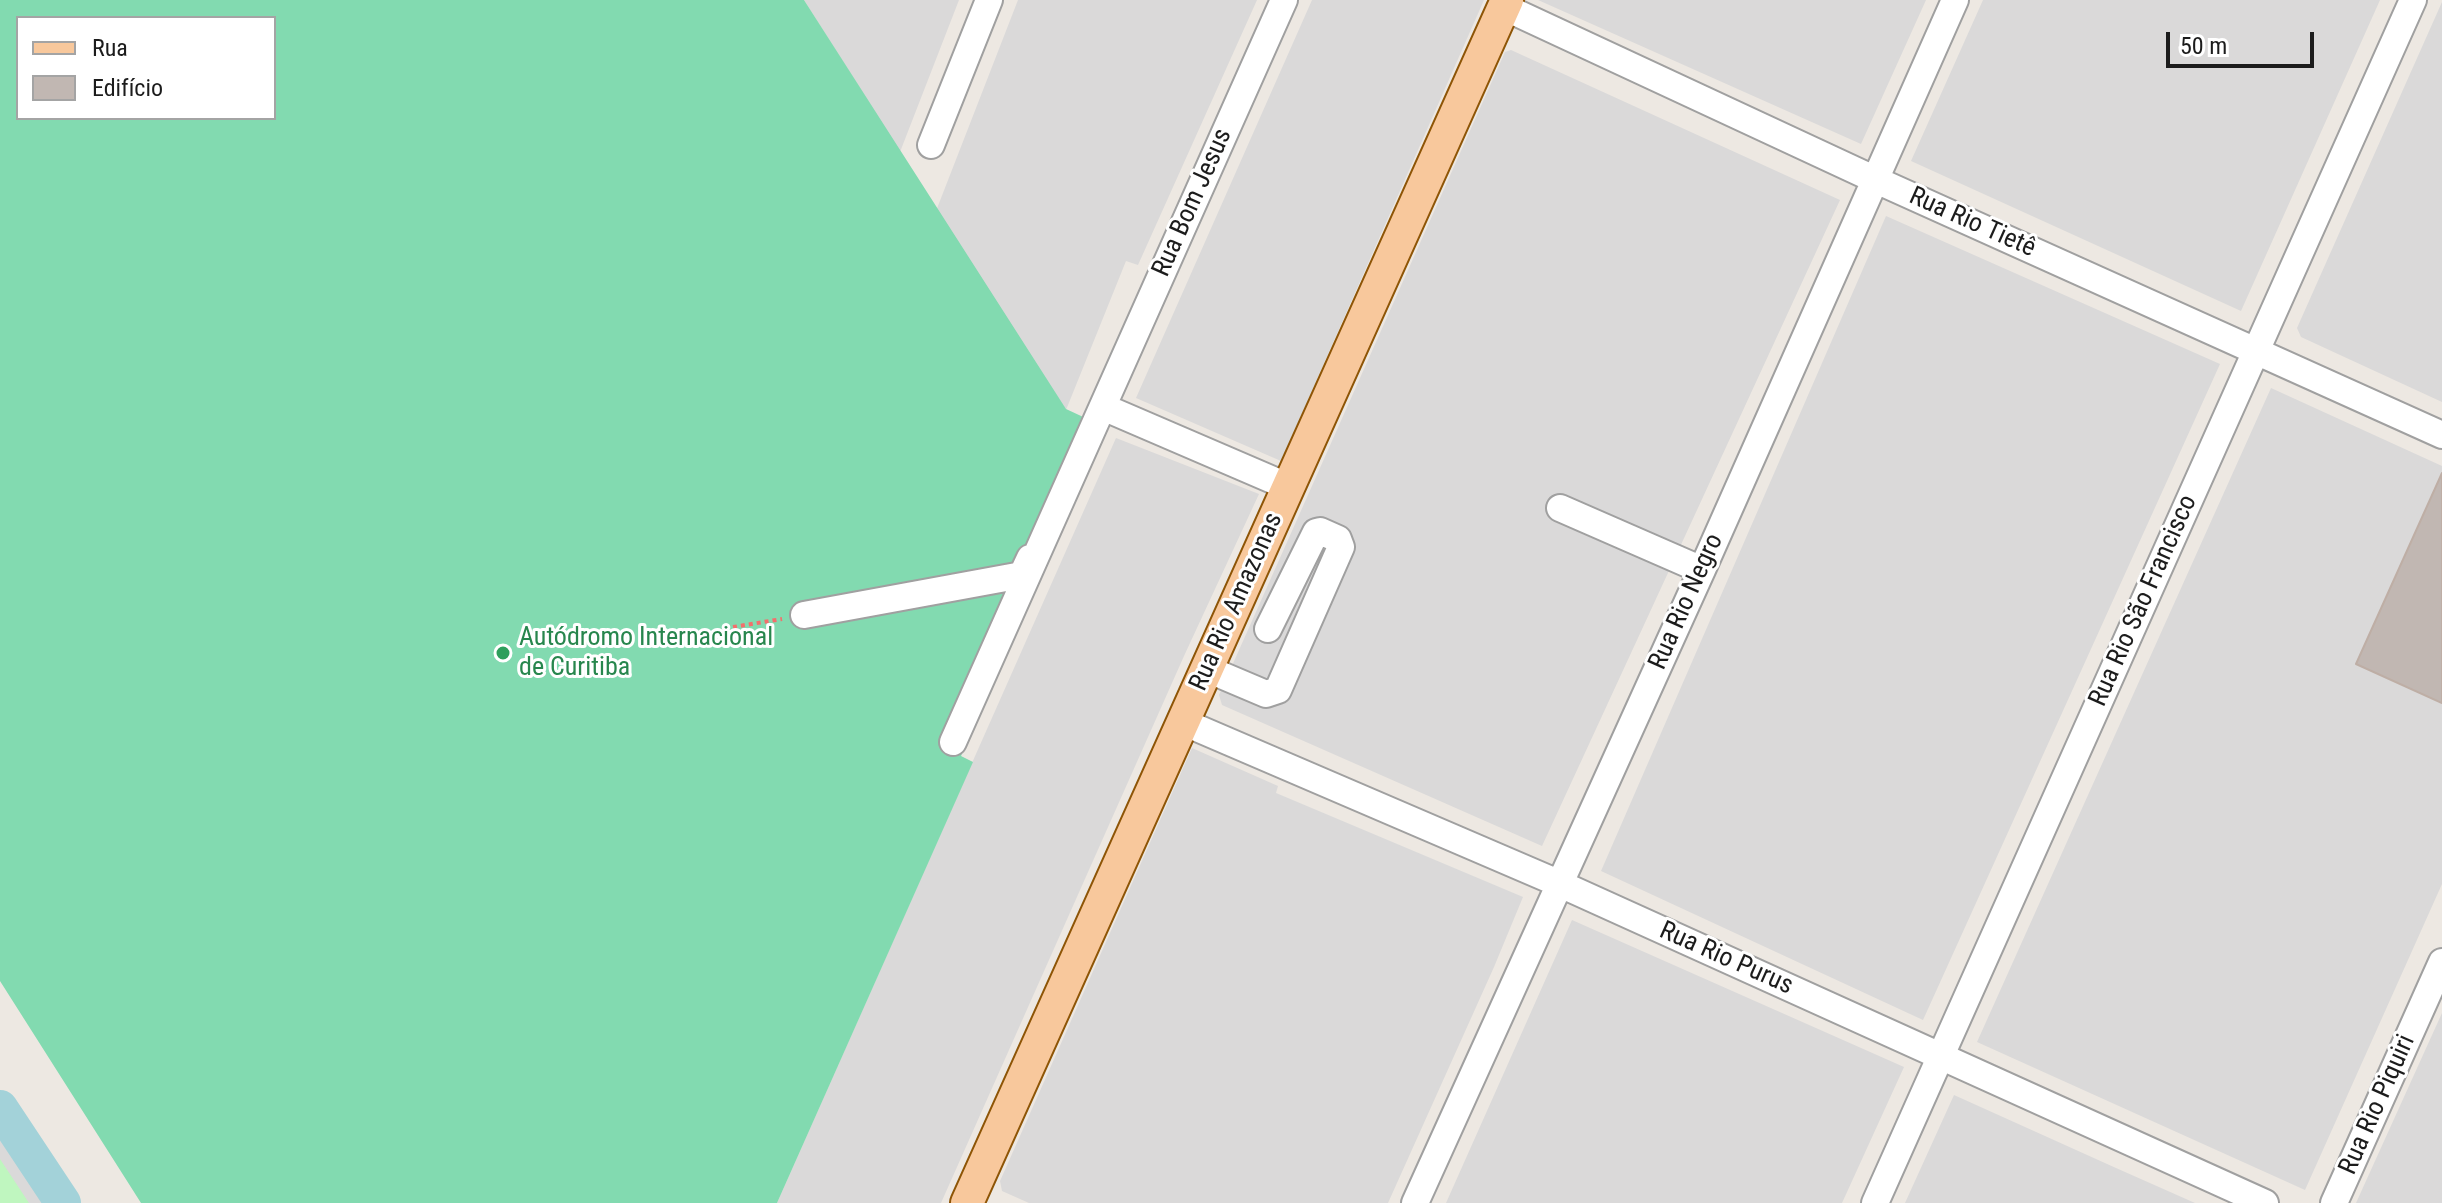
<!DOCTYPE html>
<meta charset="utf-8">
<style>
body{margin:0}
#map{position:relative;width:2442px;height:1203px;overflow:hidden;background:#ede8e2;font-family:"Roboto Condensed",sans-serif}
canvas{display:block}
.legend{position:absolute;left:16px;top:16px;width:260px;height:104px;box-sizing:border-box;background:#fff;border:2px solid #a4a4a4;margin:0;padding:10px 14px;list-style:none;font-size:24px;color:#1c1c1c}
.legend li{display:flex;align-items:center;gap:16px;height:40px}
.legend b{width:40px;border:2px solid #a4a4a4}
.scale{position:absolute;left:2166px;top:32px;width:148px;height:36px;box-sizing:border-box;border:4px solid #1c1c1c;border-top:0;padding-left:10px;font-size:24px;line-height:28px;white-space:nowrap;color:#1c1c1c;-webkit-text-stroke:6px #fff;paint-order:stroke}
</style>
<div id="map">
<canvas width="2442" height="1203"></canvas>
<ul class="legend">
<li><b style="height:10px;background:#f8c89c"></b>Rua</li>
<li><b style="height:22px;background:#c1b7b2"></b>Edifício</li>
</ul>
<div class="scale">50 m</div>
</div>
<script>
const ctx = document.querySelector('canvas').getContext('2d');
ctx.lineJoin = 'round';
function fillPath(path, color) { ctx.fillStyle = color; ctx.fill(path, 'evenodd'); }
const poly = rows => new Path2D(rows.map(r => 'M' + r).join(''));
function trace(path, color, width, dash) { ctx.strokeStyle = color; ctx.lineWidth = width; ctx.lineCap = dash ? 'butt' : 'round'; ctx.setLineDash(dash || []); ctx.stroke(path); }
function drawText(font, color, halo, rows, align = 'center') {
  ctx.font = font + ' "Roboto Condensed",sans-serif'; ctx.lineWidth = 6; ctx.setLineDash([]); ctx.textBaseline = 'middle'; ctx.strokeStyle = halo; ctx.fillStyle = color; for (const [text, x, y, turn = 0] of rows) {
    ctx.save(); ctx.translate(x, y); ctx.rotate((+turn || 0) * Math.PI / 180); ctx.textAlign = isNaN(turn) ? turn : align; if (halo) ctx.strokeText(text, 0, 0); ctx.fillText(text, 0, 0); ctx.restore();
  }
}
fillPath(poly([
 [804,0,959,0,900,152,823,30],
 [1018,0,1257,0,1138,265,1126,261,1066,410,936,211],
 [1312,0,1484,0,1281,461,1136,398],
 [1538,0,1926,0,1861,144],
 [1983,0,2380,0,2241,311,1911,161],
 [2442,2,2442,402,2301,337,2297,328],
 [1511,50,1840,200,1542,846,1222,705,1219,695,1505,52],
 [1886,216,2220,364,1923,1020,1601,871],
 [2271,388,2442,466,2442,884,2305,1190,1977,1042],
 [1116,438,1259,494,1184,656,941,1203,777,1203],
 [1192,748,1278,786,1276,793,1523,897,1494,967,1388,1203,1029,1203,1002,1191,1000,1181],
 [1572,920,1904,1067,1842,1203,1446,1203],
 [2442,1013,2442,1203,2356,1203],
 [1954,1095,2116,1168,2195,1203,1905,1203],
 [0,1132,49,1203,0,1203]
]), '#dad9d9');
fillPath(poly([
 [0,1159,29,1203,0,1203]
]), '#bff6bf');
fillPath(poly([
 [0,0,804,0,1066,409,1107,428,961,756,973,762,777,1203,141,1203,0,981],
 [18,18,274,18,274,118,18,118]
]), '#82dab0');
trace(poly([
 [0,1108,63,1203]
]), '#a3d2d9', 36);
const building = poly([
 [2442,473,2442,703,2356,664,2442,473]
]);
fillPath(building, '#c1b7b2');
trace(building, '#beaea5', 2);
const minor = poly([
 [1504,7,1876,180,2442,435],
 [931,145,989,0],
 [1103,407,1289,487],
 [1560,508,1702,570],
 [804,615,1022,575,1030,558],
 [1207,669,1266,694,1278,690,1341,547,1338,539,1320,531,1316,532,1268,629],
 [1183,722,1558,883,2265,1203],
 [953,742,1284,0],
 [1415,1203,1702,570,1955,0],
 [1875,1203,2413,0],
 [2334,1203,2442,962]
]);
const major = poly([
 [967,1203,1507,0]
]);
trace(minor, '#a0a0a0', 30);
trace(major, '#8e5506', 36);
trace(poly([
 [733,627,782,619]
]), '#f46f6c', 4, [4, 4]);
trace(minor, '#fff', 26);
trace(major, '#f8c89c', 32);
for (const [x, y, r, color] of [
 [503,653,8,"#2e9e5b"]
]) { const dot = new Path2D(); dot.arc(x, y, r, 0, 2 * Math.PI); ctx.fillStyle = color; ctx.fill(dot); trace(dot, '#fff', 3); }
drawText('26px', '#1c1c1c', '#fff', [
 ["Rua Bom Jesus",1193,203,-66],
 ["Rua Rio Tietê",1972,223,24],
 ["Rua Rio São Francisco",2144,601,-66],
 ["Rua Rio Amazonas",1237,602,-66],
 ["Rua Rio Negro",1687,602,-66],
 ["Rua Rio Purus",1726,959,24],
 ["Rua Rio Piquiri",2378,1105,-66]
]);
drawText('26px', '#27864d', '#fff', [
 ["Autódromo Internacional",519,638],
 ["de Curitiba",519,668]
], 'left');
</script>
